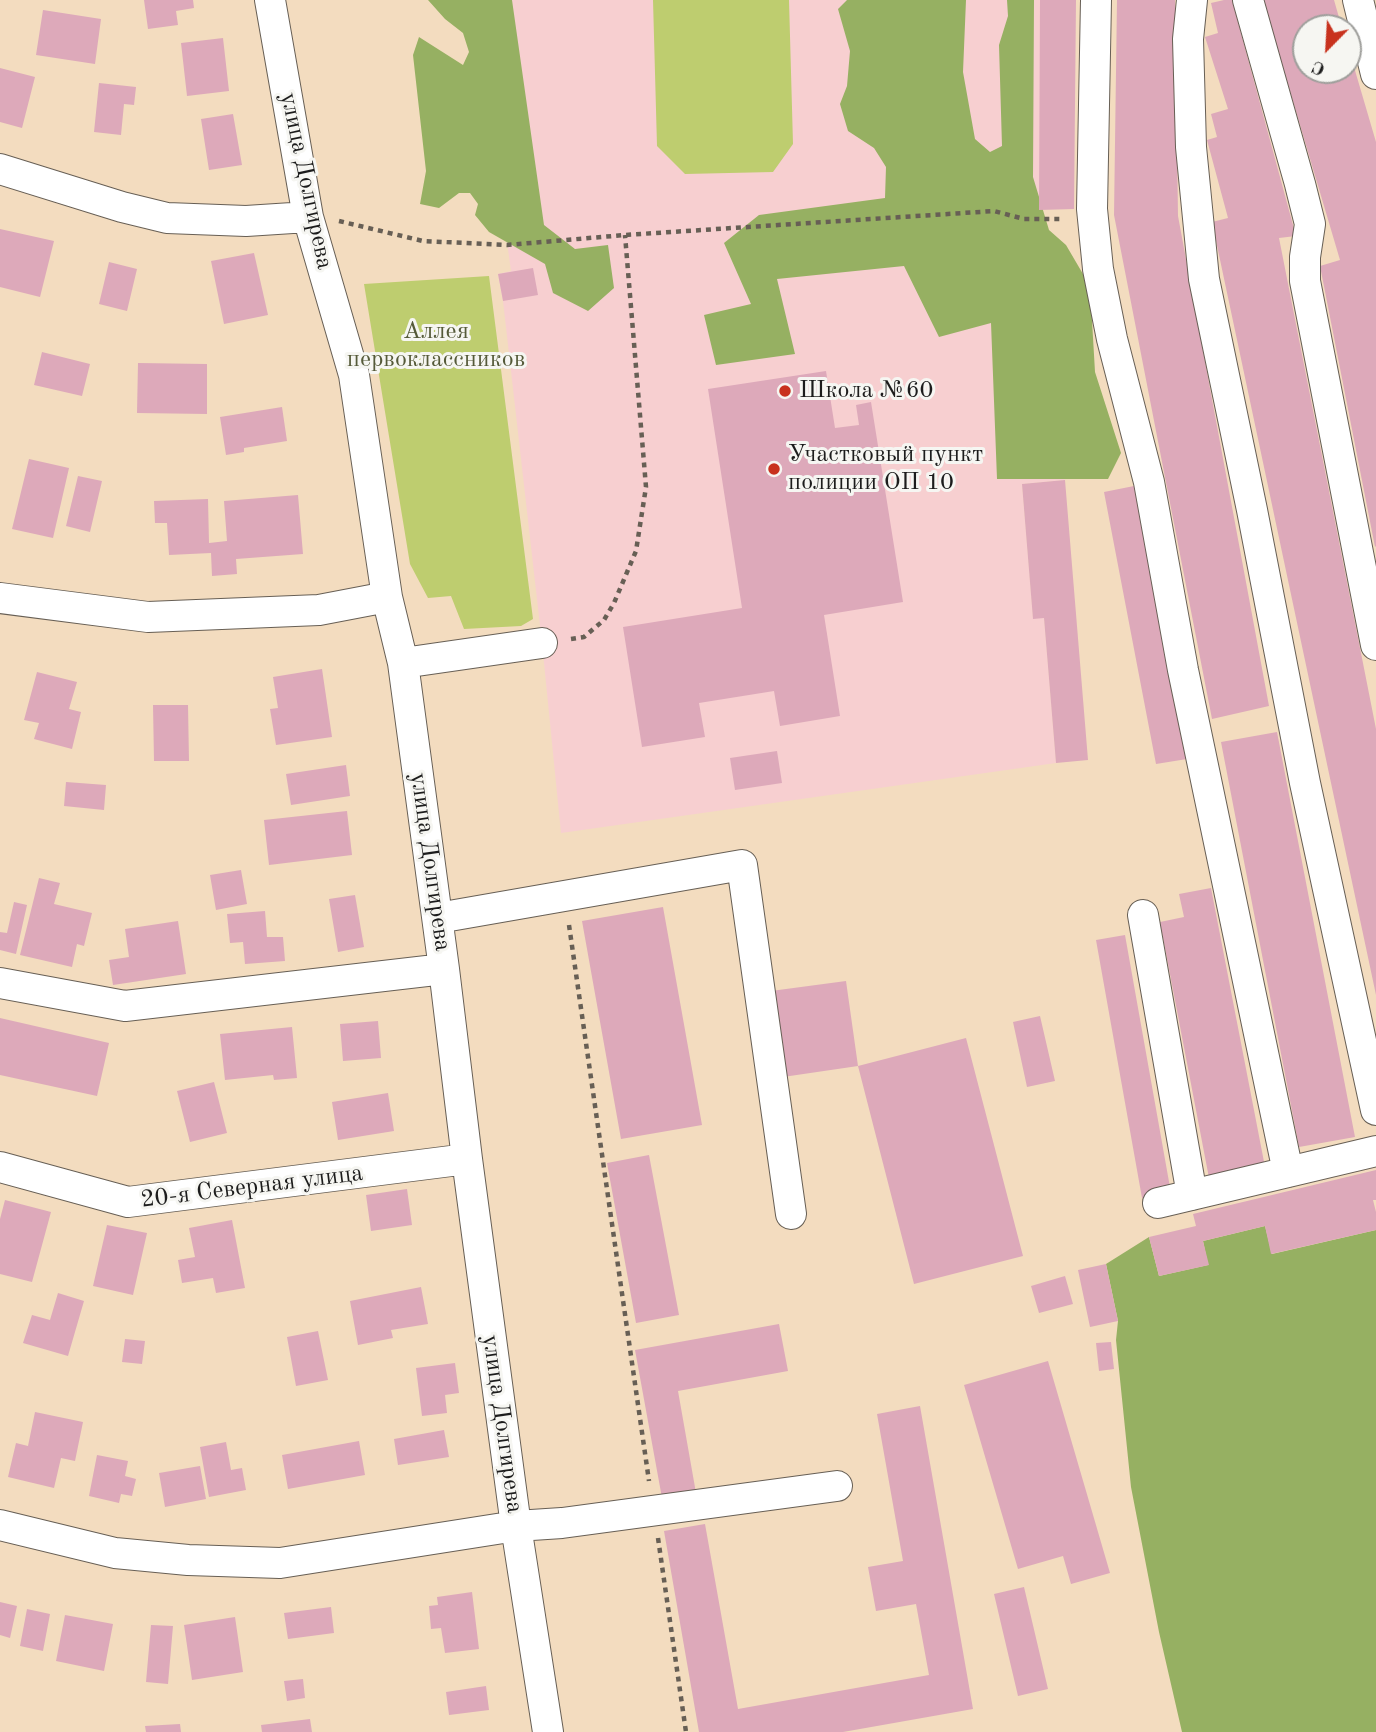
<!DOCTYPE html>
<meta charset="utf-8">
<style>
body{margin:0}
#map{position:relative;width:1376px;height:1732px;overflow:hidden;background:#f3dcbf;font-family:"Old Standard TT",serif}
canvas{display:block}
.north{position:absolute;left:1292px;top:14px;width:70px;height:70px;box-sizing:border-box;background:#f6f6f2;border:2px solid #9f9f9c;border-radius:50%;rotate:204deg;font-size:19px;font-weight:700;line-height:28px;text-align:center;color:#1c1c1c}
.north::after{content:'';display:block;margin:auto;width:24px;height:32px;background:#c8321e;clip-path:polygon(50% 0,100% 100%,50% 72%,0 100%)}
</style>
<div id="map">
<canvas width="1376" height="1732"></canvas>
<div class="north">С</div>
</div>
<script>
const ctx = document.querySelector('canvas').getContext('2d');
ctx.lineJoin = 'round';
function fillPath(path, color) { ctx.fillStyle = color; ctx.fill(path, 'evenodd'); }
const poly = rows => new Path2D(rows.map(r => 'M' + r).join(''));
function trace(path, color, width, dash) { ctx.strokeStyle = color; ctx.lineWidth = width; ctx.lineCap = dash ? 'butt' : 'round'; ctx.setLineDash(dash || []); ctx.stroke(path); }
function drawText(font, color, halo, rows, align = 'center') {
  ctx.font = font + ' "Old Standard TT",serif'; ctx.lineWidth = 6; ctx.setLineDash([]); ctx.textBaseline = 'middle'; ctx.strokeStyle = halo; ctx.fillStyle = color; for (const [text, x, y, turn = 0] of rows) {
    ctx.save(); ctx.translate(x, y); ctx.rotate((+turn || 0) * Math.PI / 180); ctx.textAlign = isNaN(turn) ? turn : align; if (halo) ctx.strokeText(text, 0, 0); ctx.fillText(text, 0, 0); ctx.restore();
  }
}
fillPath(poly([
 [474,0,1041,0,1041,219,1065,480,1022,484,1033,618,1044,618,1056,763,561,833,542,643,503,301,498,274,511,271]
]), '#f7cfd0');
fillPath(poly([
 [653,0,789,0,793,144,773,172,685,174,657,146],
 [489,276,533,619,521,626,464,629,451,596,428,598,410,564,364,284]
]), '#becd6f');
fillPath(poly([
 [428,0,512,0,544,225,575,249,608,245,614,288,588,311,553,293,545,264,489,232,475,215,478,204,470,193,459,193,439,208,420,204,426,171,413,55,419,37,463,65,469,52,463,33,445,19],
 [847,0,966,0,963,72,975,139,990,152,1002,146,999,45,1008,16,1007,0,1034,0,1033,177,1049,230,1066,245,1090,286,1095,372,1121,453,1108,479,997,479,991,323,939,337,904,266,777,279,795,354,716,365,704,315,751,304,724,243,759,215,885,198,886,167,874,148,848,131,840,104,847,86,850,51,838,9],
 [1265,1226,1272,1254,1376,1230,1376,1732,1182,1732,1159,1632,1131,1487,1116,1340,1118,1321,1106,1264,1149,1237,1159,1276,1208,1265,1203,1241]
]), '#96b062');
fillPath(poly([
 [144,0,193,0,194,8,176,11,178,25,148,29],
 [1040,0,1076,0,1074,209,1039,210],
 [1117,0,1175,0,1178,216,1269,706,1212,719,1114,215],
 [1224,0,1232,0,1296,236,1279,238,1376,729,1376,995,1212,222,1228,218,1207,140,1217,137,1211,114,1228,109,1205,37,1218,33,1211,3],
 [1263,0,1334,0,1342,28,1306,28,1306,70,1348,70,1349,50,1376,142,1376,546,1375,547,1320,266,1340,260],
 [43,10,101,19,95,64,36,55],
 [223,38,229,91,187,96,181,43],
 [0,68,35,77,22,128,0,122],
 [99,83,136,87,134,105,124,104,121,135,94,132],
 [233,114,242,165,209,170,201,119],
 [0,229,54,241,40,297,0,287],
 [254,253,268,315,224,324,211,261],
 [109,262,137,269,127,311,99,304],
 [533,268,538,295,503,301,498,274],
 [42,352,90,364,82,396,34,385],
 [138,363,207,364,207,414,137,413],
 [826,371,835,428,859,425,856,405,871,402,903,602,824,615,840,716,780,726,774,691,699,703,705,737,642,747,623,627,742,608,708,389],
 [282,407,287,441,244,448,244,452,226,455,220,417],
 [29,459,69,468,53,538,12,529],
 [78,476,102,481,90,532,66,526],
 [1065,480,1088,760,1056,763,1044,618,1033,619,1022,484],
 [1134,486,1187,759,1156,764,1104,492],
 [298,495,303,554,236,559,237,574,212,576,211,553,169,555,167,523,155,523,154,501,208,499,209,543,227,541,224,501],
 [322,669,332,737,276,745,270,709,278,708,273,677],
 [37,672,77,682,69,709,81,712,72,749,34,739,39,723,24,720],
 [153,705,188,705,189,761,154,761],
 [1277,732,1355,1137,1299,1147,1221,742],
 [777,751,782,783,735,790,730,758],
 [346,765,350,796,291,805,286,774],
 [66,782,106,785,104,810,64,806],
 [347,811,352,855,269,865,264,820],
 [241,870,247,904,216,910,210,875],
 [39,878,60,883,54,904,92,913,84,946,77,944,72,967,20,955],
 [1211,888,1265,1167,1209,1178,1160,922,1184,917,1179,894],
 [355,895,364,947,338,952,329,899],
 [14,902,27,905,16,954,0,950,0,932,7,933],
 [663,907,702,1125,621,1139,582,921],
 [265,911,267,937,283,937,285,961,245,964,243,942,230,943,227,914],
 [178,921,186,974,113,985,109,960,129,957,125,929],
 [1125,935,1171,1193,1142,1198,1096,940],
 [846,981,858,1066,783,1077,771,991],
 [1040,1016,1055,1081,1027,1087,1013,1022],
 [0,1018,109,1043,97,1096,0,1075],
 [378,1021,381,1058,343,1061,340,1024],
 [292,1027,297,1078,274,1080,273,1075,225,1080,220,1034],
 [966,1038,1023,1256,914,1284,858,1066],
 [214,1082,227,1133,190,1142,177,1091],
 [388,1093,394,1131,338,1140,332,1102],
 [649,1155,679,1315,636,1323,607,1163],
 [1376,1170,1376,1200,1373,1200,1376,1212,1376,1230,1271,1254,1265,1226,1203,1241,1209,1265,1159,1276,1149,1237,1196,1226,1193,1214],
 [407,1189,412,1225,371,1231,366,1195],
 [5,1200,51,1212,32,1282,0,1274,0,1219],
 [232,1220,245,1288,216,1293,213,1278,182,1283,178,1260,195,1257,189,1228],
 [107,1225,147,1233,133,1295,93,1286],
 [1106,1264,1118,1321,1090,1327,1078,1270],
 [1065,1276,1073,1304,1039,1313,1031,1286],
 [421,1287,428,1324,391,1330,393,1338,358,1345,350,1301],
 [58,1293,84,1301,68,1356,23,1343,32,1315,50,1320],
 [779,1324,788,1371,678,1391,696,1493,662,1498,635,1350],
 [318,1331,328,1380,296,1386,287,1337],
 [125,1339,145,1341,142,1364,122,1362],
 [1111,1342,1114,1369,1099,1371,1096,1343],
 [1048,1361,1110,1573,1071,1584,1063,1556,1018,1569,964,1385],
 [455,1363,459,1393,445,1395,447,1413,422,1416,416,1368],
 [920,1406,973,1709,843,1732,699,1732,664,1531,705,1524,738,1709,929,1675,916,1604,876,1611,868,1567,903,1561,877,1414],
 [35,1412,83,1422,75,1461,61,1458,54,1488,8,1477,16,1443,28,1446],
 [444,1430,449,1457,398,1465,394,1439],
 [359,1441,365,1475,288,1489,282,1455],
 [226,1442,231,1470,242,1468,246,1490,209,1497,200,1447],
 [97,1455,128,1461,125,1476,136,1479,132,1496,121,1494,119,1503,89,1496],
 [200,1466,206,1499,165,1507,159,1473],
 [1024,1587,1048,1689,1018,1696,994,1594],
 [472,1592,479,1649,445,1653,441,1628,431,1629,429,1606,438,1605,437,1597],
 [0,1602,17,1606,10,1638,0,1635],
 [331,1607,334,1633,288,1639,284,1613],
 [27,1609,50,1614,43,1651,20,1646],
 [65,1615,113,1624,104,1671,56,1661],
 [235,1617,243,1672,192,1680,184,1625],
 [151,1625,173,1626,168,1684,146,1682],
 [303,1679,305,1698,287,1701,284,1681],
 [486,1686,489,1710,449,1715,446,1692],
 [310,1719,312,1732,262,1732,261,1725],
 [180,1724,181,1732,146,1732,145,1726]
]), '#dda9ba');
const minor = poly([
 [270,0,308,217,354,375,387,597,403,663,444,969,467,1159,516,1526,548,1732],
 [1096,0,1092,209,1098,269,1112,339,1149,482,1183,670,1288,1172],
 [1192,0,1188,39,1191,147,1204,279,1252,510,1305,783,1376,1110],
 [1248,0,1300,184,1310,224,1305,257,1305,281,1376,645],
 [1358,0,1376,74],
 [0,169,122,207,167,218,246,221,308,217],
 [0,598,148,617,319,610,387,597],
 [403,663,542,643],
 [1143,915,1192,1195],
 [438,918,742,865,791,1214],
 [0,983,125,1006,444,969],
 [0,1167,128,1202,467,1159],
 [1158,1203,1376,1151],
 [0,1525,115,1553,188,1560,280,1563,516,1526,562,1523,837,1486]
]);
trace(minor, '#675f55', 32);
trace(poly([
 [339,221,423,241,507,245,625,235,994,211,1024,219,1064,219],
 [571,639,584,637,604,620,614,603,636,551,646,487,625,235],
 [569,925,649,1481],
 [658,1538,686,1732]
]), '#675f55', 4.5, [5, 5]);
trace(minor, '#fff', 30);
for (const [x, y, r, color] of [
 [785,391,7,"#c8321e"],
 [774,469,7,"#c8321e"]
]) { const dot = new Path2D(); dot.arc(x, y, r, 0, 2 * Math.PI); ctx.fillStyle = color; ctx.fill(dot); trace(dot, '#f6f6f2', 2.5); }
drawText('24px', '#1c1c1c', '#f6f6f2', [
 ["улица Долгирева",306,181,78],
 ["улица Долгирева",430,862,82],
 ["20-я Северная улица",252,1187,-7],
 ["улица Долгирева",502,1424,82]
]);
drawText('24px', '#555a39', '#f6f6f2', [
 ["Аллея",436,332],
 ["первоклассников",436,360]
]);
drawText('24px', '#1c1c1c', '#f6f6f2', [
 ["Школа №60",799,391],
 ["Участковый пункт",788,455],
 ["полиции ОП 10",788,483]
], 'left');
</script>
